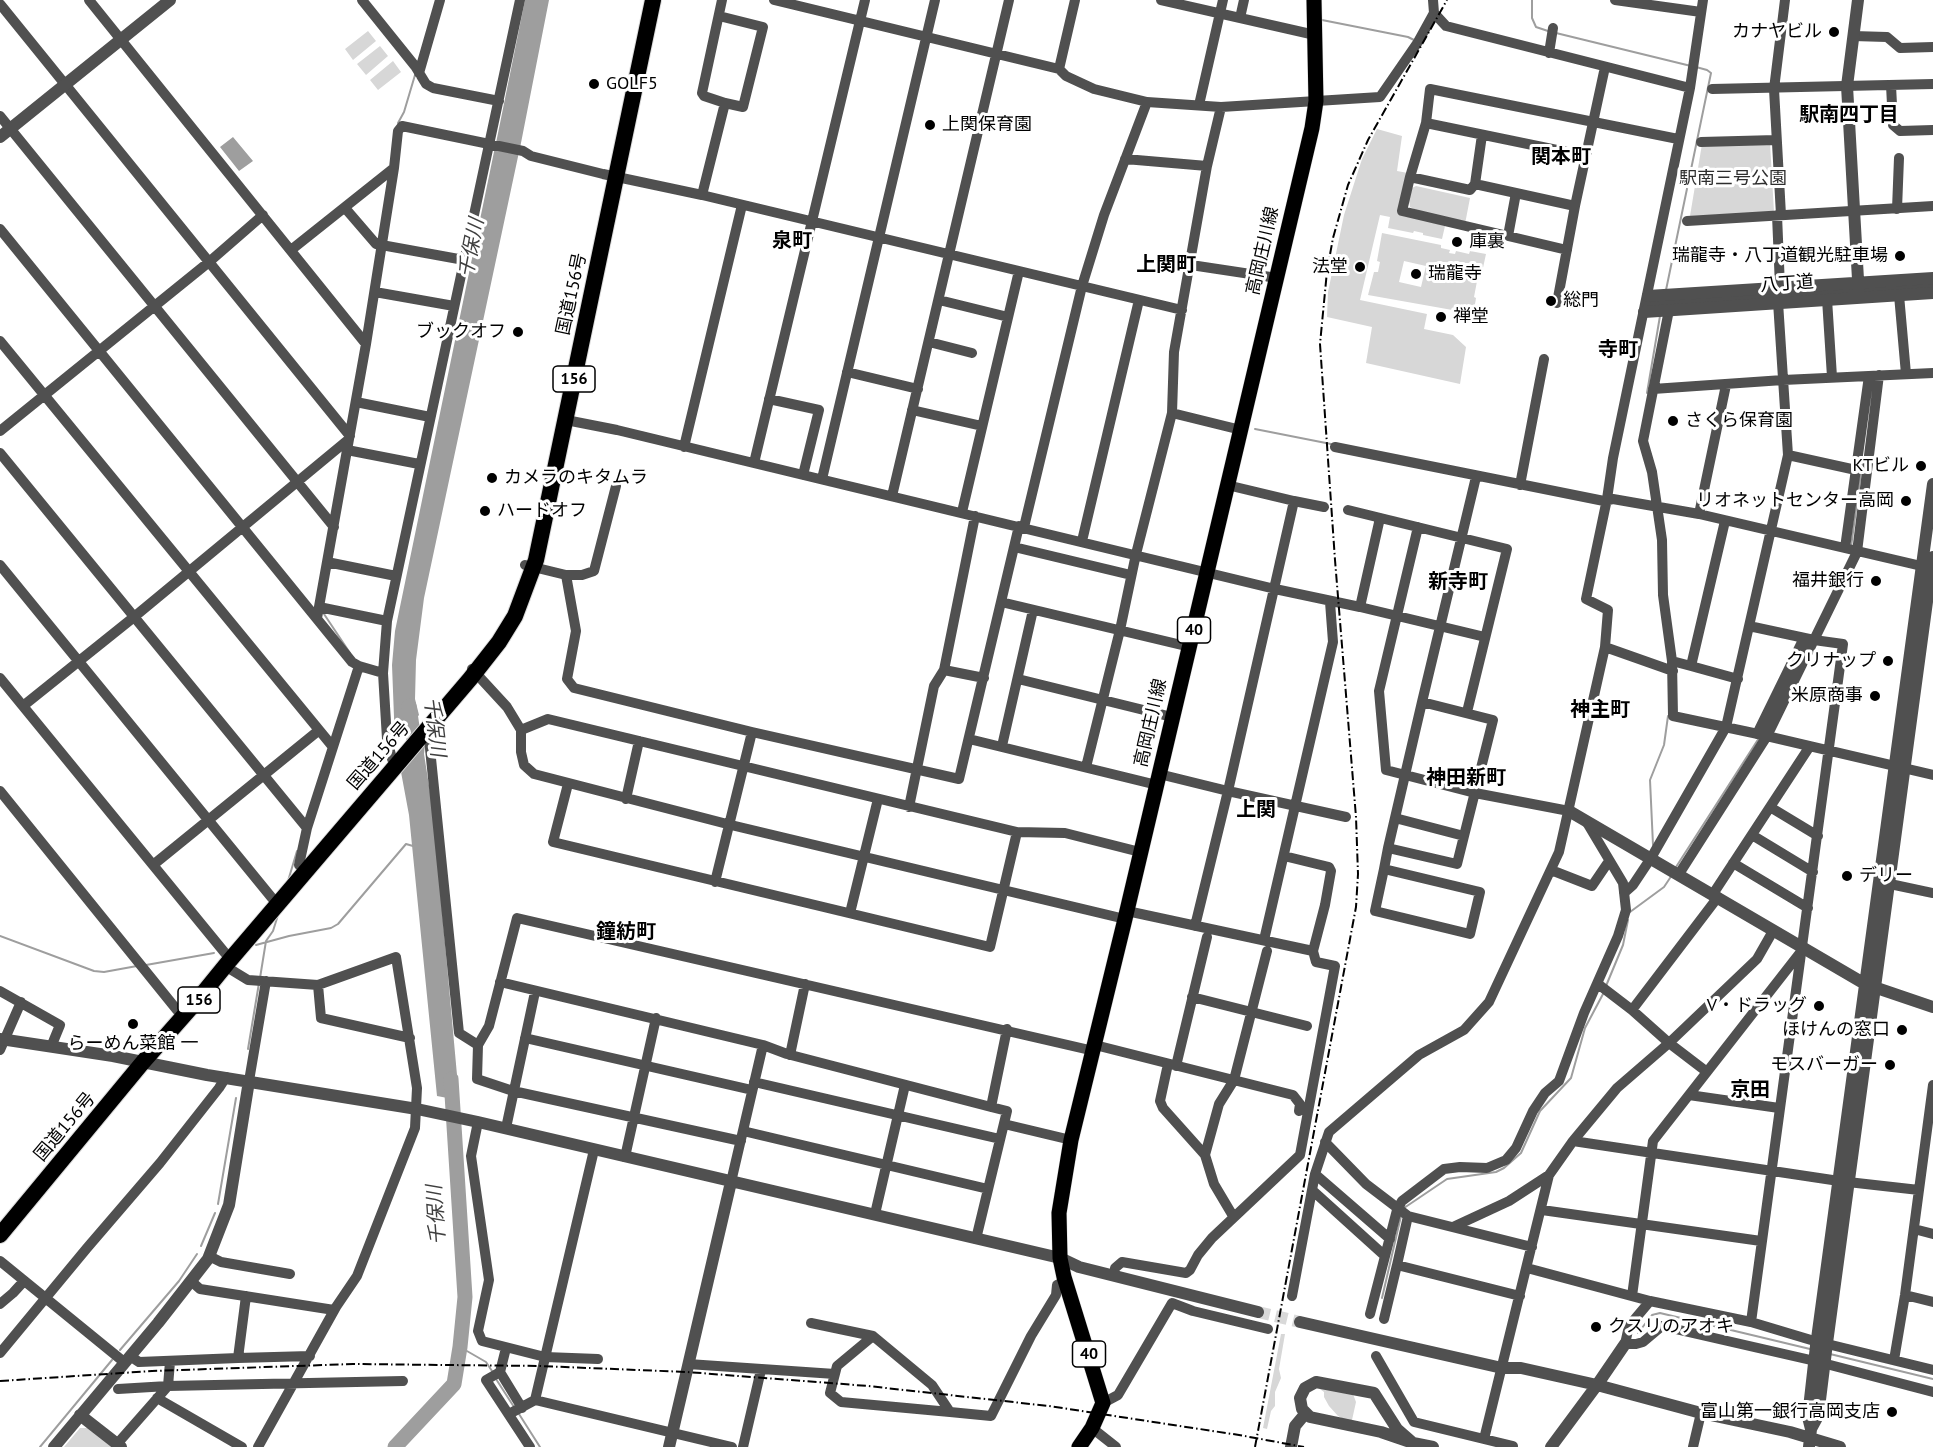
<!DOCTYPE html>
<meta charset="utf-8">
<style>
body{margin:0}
canvas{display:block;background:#fff}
</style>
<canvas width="1933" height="1447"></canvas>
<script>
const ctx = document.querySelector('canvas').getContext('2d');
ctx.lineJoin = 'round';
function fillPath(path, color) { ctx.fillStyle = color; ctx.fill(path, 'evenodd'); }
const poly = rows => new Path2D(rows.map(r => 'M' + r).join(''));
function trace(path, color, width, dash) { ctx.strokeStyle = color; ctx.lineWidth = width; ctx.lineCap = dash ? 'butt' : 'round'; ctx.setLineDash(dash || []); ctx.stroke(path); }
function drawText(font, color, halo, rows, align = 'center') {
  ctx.font = font + ' "PT Sans","Noto Sans JP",sans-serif'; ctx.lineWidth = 6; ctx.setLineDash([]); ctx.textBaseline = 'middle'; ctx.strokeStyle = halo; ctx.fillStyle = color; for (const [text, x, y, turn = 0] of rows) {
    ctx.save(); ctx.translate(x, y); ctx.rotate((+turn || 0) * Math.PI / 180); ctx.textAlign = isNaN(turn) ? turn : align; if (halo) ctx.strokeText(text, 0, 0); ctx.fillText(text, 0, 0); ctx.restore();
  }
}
fillPath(poly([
 [368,31,376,41,353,60,345,49],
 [380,46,388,56,366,75,357,64],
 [393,61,401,72,378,90,370,80],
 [1377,129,1402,136,1397,171,1408,173,1399,213,1445,226,1442,239,1423,235,1423,233,1414,231,1413,233,1388,228,1390,217,1380,215,1360,300,1427,314,1424,329,1453,335,1466,347,1460,384,1366,363,1372,327,1327,317,1328,292,1344,215,1362,159],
 [1770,143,1774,212,1690,216,1702,144],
 [1416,186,1470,198,1465,224,1418,211,1410,207,1409,200,1412,188],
 [1382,233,1441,245,1441,248,1450,250,1449,253,1455,254,1456,251,1469,254,1470,251,1486,254,1481,277,1478,276,1474,297,1476,298,1473,316,1457,313,1458,311,1368,295,1374,272,1378,272,1380,262,1377,261],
 [1404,261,1426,266,1421,287,1399,282],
 [1281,1334,1285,1334,1279,1369,1281,1378,1275,1392,1275,1406,1271,1411,1267,1429,1263,1428],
 [1317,1387,1353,1394,1356,1402,1352,1420,1348,1422,1338,1416,1329,1406,1324,1397,1324,1392],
 [80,1428,88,1428,112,1447,64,1447]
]), '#d7d7d7');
fillPath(poly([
 [525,0,549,0,520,148,496,143],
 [233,137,253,161,239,171,220,147],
 [495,147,519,152,424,598,416,660,415,699,419,715,395,743,392,665,395,631],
 [425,745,424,754,433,811,457,1075,458,1100,437,1096,409,815,401,772]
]), '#9e9e9e');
trace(poly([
 [1532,0,1532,18,1536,27,1548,31],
 [1322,20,1408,37,1416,41],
 [1556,33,1691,66],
 [398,123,404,112,415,75],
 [1666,290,1711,73,1707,70,1696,67],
 [1647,393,1660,316],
 [1255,429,1331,444],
 [1851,547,1863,457],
 [322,611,350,653],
 [1653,845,1650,780,1664,745,1668,716],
 [1676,867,1759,738],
 [288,881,297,851],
 [1630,912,1664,887,1672,875],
 [0,936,94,971,104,972,137,966],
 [256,945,289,936,331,928,338,924,406,844,413,846],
 [146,965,214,953],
 [260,978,266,941,273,931,278,915],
 [1606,986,1623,945,1628,920],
 [248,1049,259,983],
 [218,1204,236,1098],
 [1404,1208,1447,1179,1496,1172,1504,1168,1521,1153,1540,1111,1571,1078,1585,1028,1603,994],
 [201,1246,215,1213],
 [1382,1298,1401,1216],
 [1638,1333,1652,1315,1660,1313,1810,1349],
 [460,1347,486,1362,492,1371],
 [120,1350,179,1281,197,1254],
 [1830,1354,1933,1379],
 [496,1379,514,1407],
 [519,1414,540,1447],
 [40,1447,112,1360]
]), '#9e9e9e', 2);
trace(poly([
 [409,706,416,754],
 [395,1447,454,1384,460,1347,465,1297,451,1079]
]), '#9e9e9e', 15);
trace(poly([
 [1258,1312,1300,1322]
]), '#d9d9d9', 12, [12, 6]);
const primary = poly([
 [1079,1447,1092,1428,1103,1403,1064,1277,1060,1258,1059,1213,1071,1140,1125,919,1312,128,1316,101,1314,0]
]);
const trunk = poly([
 [0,1235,143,1062,195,1003,230,960,470,679,499,642,515,616,536,560,653,0]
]);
trace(primary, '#dbdbdb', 16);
trace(trunk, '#dbdbdb', 18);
trace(poly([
 [1646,303,1933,285]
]), '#505050', 8);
trace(poly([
 [89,0,366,344],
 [362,0,415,66,426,84,433,88,499,101],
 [774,0,1059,69,1066,76,1094,89,1147,102,1221,107,1380,97,1418,42,1434,13],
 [1161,0,1315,35],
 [1433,0,1434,13,1446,26,1690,88],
 [1615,0,1701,12],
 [0,4,350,436],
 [719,16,763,27,743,107,725,103],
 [1240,18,1244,0],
 [1853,36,1887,37,1900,48,1933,47],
 [1549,53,1553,28],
 [1059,69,1075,0],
 [419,73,440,0],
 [1891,85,1893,125,1900,131,1933,130],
 [1712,89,1933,84],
 [1199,105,1223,0],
 [0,116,334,527],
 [1426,123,1586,156],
 [1701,142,1776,140],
 [1125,159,1207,166],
 [1410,177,1402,211,1508,236],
 [1475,184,1482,135],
 [1516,193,1508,236,1567,250],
 [702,195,725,103,704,96,702,93,722,0],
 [1575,206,1475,184,1470,190,1410,177,1426,123,1430,89,1678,139],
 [345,208,376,244,464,260],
 [1897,209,1899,158],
 [1777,215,1780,287],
 [1781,215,1774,89,1785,0],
 [1687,221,1933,206],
 [0,229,352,662,359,666,383,673],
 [291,250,394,168,398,131,402,126,523,151,531,156,603,174,702,195,1182,310],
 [1191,265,1277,278],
 [375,292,454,306],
 [1899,295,1906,374],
 [1827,299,1832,377],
 [939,300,1008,317],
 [1557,303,1575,206,1605,67],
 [1669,310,1643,441,1652,472,1662,540,1663,595,1672,661,1673,716,1758,734,1933,775],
 [0,341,333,747],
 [929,342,972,353],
 [847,372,918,389],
 [1653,389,1783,380,1933,373],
 [769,399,819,410,803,475],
 [356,402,430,417],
 [912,410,982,426],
 [1172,413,1241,430],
 [566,420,617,430,1275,589,1360,607],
 [0,431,209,262,263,215],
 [684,447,742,205],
 [1335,447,1604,501,1613,499,1699,514,1930,568],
 [347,450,419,464],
 [0,453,307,828],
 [1788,455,1856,470],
 [754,463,865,0],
 [822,479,935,0],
 [1520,485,1544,359],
 [892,496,1009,0],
 [1294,501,1324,507],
 [1348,510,1507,549,1467,712],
 [962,512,1019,271],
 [1699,514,1726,385],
 [1380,518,1360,607,1485,637],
 [1024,527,1082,286,1104,215,1147,102],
 [1418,527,1379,691,1386,770,1475,793,1569,811],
 [1082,541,1139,300],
 [1014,547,1131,575],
 [1845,548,1869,376],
 [327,562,396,576],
 [0,565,272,898],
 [525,565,566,575,582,575,594,571,616,486],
 [566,575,576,631,567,679,574,688,752,732,959,779,1019,526],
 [1001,602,1190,647],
 [319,607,387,621],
 [317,618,366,344,394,168],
 [1749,626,1814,640,1843,644,1751,1322],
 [1605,647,1673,671],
 [1672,661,1691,666,1725,521],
 [1691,666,1738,679],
 [472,669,507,707,521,730,521,752,524,765,534,774,731,825,1125,919],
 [944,670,984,678],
 [0,678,225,953],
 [1018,679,1172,717],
 [23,706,134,617,349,439],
 [428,729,459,1033,478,1045],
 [521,730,548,719,1017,832,1065,833,1140,852],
 [1757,734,1804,638],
 [969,739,1157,785],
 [1002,746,1033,610],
 [392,759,387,739,383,673,387,621,520,0],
 [1086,767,1120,630,1136,554,1172,413,1174,352,1207,166,1221,107],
 [1159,774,1228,791,1346,817],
 [568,784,553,842,990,947,1017,832],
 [0,791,177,1010],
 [626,799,639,741],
 [909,807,934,686,944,670,975,516],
 [1770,807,1818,836],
 [1395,818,1464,836],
 [1752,835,1813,872],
 [1388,848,1457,864,1493,720,1422,702],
 [1284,856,1329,867,1331,871,1325,905,1313,951],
 [1733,863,1808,908],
 [153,865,318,731],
 [299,865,307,828,359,666],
 [1384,869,1480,892,1470,934,1375,911,1384,869,1388,848,1422,702,1476,477],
 [1551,870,1592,886,1609,861],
 [1679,874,1767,736,1857,552,1879,375],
 [715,882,752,732],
 [1890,884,1933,893],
 [1624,893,1633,885,1651,858,1726,727,1788,455,1778,302],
 [1713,894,1810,746],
 [850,913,878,799],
 [1195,926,1228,791,1294,501,1227,485],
 [1264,940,1333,642,1330,602],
 [225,966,248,980,318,985,396,957,417,1088,415,1128,357,1276,336,1307,258,1447],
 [500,982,763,1045,787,1054,991,1107],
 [1598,984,1632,1010,1669,1043,1707,1072],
 [318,985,321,1018,410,1038],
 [0,991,60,1025,51,1047],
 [1192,997,1307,1026],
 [1632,1010,1718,897],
 [525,1038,752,1090],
 [1095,1045,1293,1095,1300,1104,1299,1111],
 [0,1050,21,1002],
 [790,1055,805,984],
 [1168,1064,1160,1101,1163,1108,1205,1155,1214,1184,1233,1216],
 [1176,1066,1207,937],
 [249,1081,266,981],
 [754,1082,1000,1139],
 [1689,1095,1779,1108],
 [478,1122,471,1156,489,1280,478,1331,482,1341,545,1357,598,1359],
 [1004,1124,1071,1140],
 [506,1128,535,992],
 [743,1131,988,1189],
 [741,1141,513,1091,477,1079,478,1045,489,1026,517,918,1094,1051],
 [1573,1141,1839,1181,1919,1190],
 [1325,1142,1366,1184,1408,1216,1532,1247],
 [1205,1155,1219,1104,1234,1080,1267,951],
 [625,1157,656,1018],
 [1315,1174,1390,1239],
 [731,1182,763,1045],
 [1312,1190,1385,1256],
 [1542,1210,1761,1241],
 [875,1214,905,1085],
 [1408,1216,1397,1265,1520,1296],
 [1453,1227,1509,1201,1549,1175,1573,1141,1617,1088,1669,1043,1757,959,1773,931],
 [1914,1229,1933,1234],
 [976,1239,1007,1111,991,1107,1007,1029],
 [209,1256,221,1262,290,1274],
 [0,1261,124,1362],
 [1527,1268,1650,1301,1751,1322,1811,1340,1933,1370],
 [1114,1276,1115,1268,1122,1262,1186,1273,1190,1270,1198,1255,1212,1238,1300,1155,1335,966,1316,962,1313,951,1127,911],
 [191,1281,200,1289,334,1310],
 [1905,1295,1933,1302],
 [246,1296,238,1358,310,1356],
 [1292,1296,1315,1174,1329,1132,1419,1055,1464,1030,1489,1002,1559,852,1605,647,1608,610,1586,599,1607,499,1613,458,1690,88,1703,0],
 [1632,1296,1653,1141,1803,949],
 [1650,1301,1629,1326,1625,1344,1636,1344,1643,1342,1662,1326,1815,1361,1933,1392],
 [0,1304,13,1293,24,1281],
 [1370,1314,1397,1210,1402,1201,1444,1169,1460,1167,1487,1168,1506,1160,1516,1148,1533,1111,1545,1093,1559,1081,1584,1013,1618,936,1626,910,1623,883,1586,821],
 [1384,1319,1397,1265],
 [811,1323,873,1336,932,1385,950,1412,991,1416,1031,1336,1056,1295,1057,1285,1065,1281],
 [873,1336,837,1366,830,1393,841,1402,950,1412],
 [506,1348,500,1372,486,1380,530,1447],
 [0,1353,87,1248,160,1163,219,1088,226,1077],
 [130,1356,139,1362,238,1358],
 [1376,1356,1414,1422,1513,1446],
 [1894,1360,1905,1295,1933,1085],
 [688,1364,835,1374],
 [500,1372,522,1408],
 [118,1389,168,1386,170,1362],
 [157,1398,242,1447],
 [535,1400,732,1447],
 [1103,1403,1118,1395,1172,1303,1193,1311,1268,1329],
 [509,1414,535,1400,594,1150],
 [1092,1428,1116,1447],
 [1484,1439,1549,1175],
 [117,1444,168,1386,403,1381],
 [743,1447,761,1370],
 [1693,1447,1701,1413]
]), '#505050', 10);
trace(poly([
 [1858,0,1847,86,1859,297],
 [0,137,170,0],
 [1648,296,1933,278],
 [1644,312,1933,293],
 [1569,811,1865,984,1933,1007],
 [0,1039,113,1056,207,1075,417,1109,478,1122,1060,1258,1079,1267,1258,1312],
 [1300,1322,1502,1368,1521,1368,1597,1385,1701,1413,1790,1432,1840,1447],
 [1316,1382,1374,1393,1397,1429,1413,1443,1381,1432,1310,1417,1302,1409,1300,1398,1305,1388,1316,1382],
 [80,1415,121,1447],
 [1811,1429,1808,1417,1816,1346,1933,484],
 [1413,1443,1433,1447],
 [54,1447,158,1323,208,1259,229,1205,249,1081],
 [669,1447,731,1182],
 [1291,1447,1295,1426,1305,1414],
 [1551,1447,1597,1385,1625,1344],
 [1809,1447,1811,1429,1818,1416,1827,1343,1933,557]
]), '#505050', 12);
trace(primary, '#000', 15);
trace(trunk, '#000', 16);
trace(poly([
 [0,1381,152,1371,353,1364,540,1366,687,1372,868,1386,1049,1406,1239,1435,1304,1447],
 [1255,1447,1356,907,1358,874,1356,817,1335,560,1320,344,1327,271,1333,238,1348,185,1368,140,1447,0]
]), '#000', 2, [9, 3, 1.5, 3]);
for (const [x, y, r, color] of [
 [1834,32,6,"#000"],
 [594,84,6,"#000"],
 [930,125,6,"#000"],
 [1457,242,6,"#000"],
 [1900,256,6,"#000"],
 [1360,267,6,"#000"],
 [1416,274,6,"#000"],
 [1551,301,6,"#000"],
 [1441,317,6,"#000"],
 [518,332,6,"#000"],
 [1673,421,6,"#000"],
 [1921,466,6,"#000"],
 [492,478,6,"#000"],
 [1906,501,6,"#000"],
 [485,511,6,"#000"],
 [1876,581,6,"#000"],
 [1888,661,6,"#000"],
 [1875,696,6,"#000"],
 [1847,876,6,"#000"],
 [1819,1006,6,"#000"],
 [133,1024,6,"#000"],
 [1902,1030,6,"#000"],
 [1890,1065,6,"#000"],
 [1596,1327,6,"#000"],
 [1892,1412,6,"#000"]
]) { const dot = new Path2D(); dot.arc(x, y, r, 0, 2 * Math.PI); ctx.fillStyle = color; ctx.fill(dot); trace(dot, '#fff', 2); }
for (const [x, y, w] of [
 [574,379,42],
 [1194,630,33],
 [199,1000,42],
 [1089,1354,33]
]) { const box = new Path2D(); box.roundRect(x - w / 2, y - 13, w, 26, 4.5); ctx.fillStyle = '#fff'; ctx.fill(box); trace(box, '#000', 1.5); }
drawText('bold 16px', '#000', null, [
 ["156",574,379],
 ["40",1194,630],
 ["156",199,1000],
 ["40",1089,1354]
]);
drawText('18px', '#000', '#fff', [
 ["カナヤビル",1822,32],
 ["GOLF5",606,84,"left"],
 ["上関保育園",942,125,"left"],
 ["庫裏",1469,242,"left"],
 ["瑞龍寺・八丁道観光駐車場",1888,256],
 ["法堂",1348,267],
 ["瑞龍寺",1428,274,"left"],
 ["総門",1563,301,"left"],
 ["禅堂",1453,317,"left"],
 ["ブックオフ",506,332],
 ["さくら保育園",1685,421,"left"],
 ["KTビル",1909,466],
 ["カメラのキタムラ",504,478,"left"],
 ["リオネットセンター高岡",1894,501],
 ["ハードオフ",497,511,"left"],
 ["福井銀行",1864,581],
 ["クリナップ",1876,661],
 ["米原商事",1863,696],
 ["デリー",1859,876,"left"],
 ["V・ドラッグ",1807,1006],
 ["ほけんの窓口",1890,1030],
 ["らーめん菜館 一",133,1044,"center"],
 ["モスバーガー",1878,1065],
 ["クスリのアオキ",1608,1327,"left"],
 ["富山第一銀行高岡支店",1880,1412]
], 'right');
drawText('18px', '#2e2e2e', '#fff', [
 ["駅南三号公園",1733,179]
]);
drawText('18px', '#000', '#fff', [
 ["高岡庄川線",1263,251,-77],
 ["八丁道",1787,284,-4],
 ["国道156号",572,294,-78],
 ["高岡庄川線",1151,723,-77],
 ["国道156号",379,756,-49],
 ["国道156号",65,1127,-50]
]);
drawText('bold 20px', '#000', '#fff', [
 ["駅南四丁目",1849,115],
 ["関本町",1561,157],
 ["泉町",792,241],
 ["上関町",1166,265],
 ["寺町",1618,350],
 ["新寺町",1458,582],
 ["神主町",1600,710],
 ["神田新町",1466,778],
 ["上関",1256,810],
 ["鐘紡町",626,932],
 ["京田",1750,1090]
]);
drawText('italic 20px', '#3f3f3f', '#fff', [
 ["千保川",472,248,-79],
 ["千保川",434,727,83],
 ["千保川",437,1215,-94]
]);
</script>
